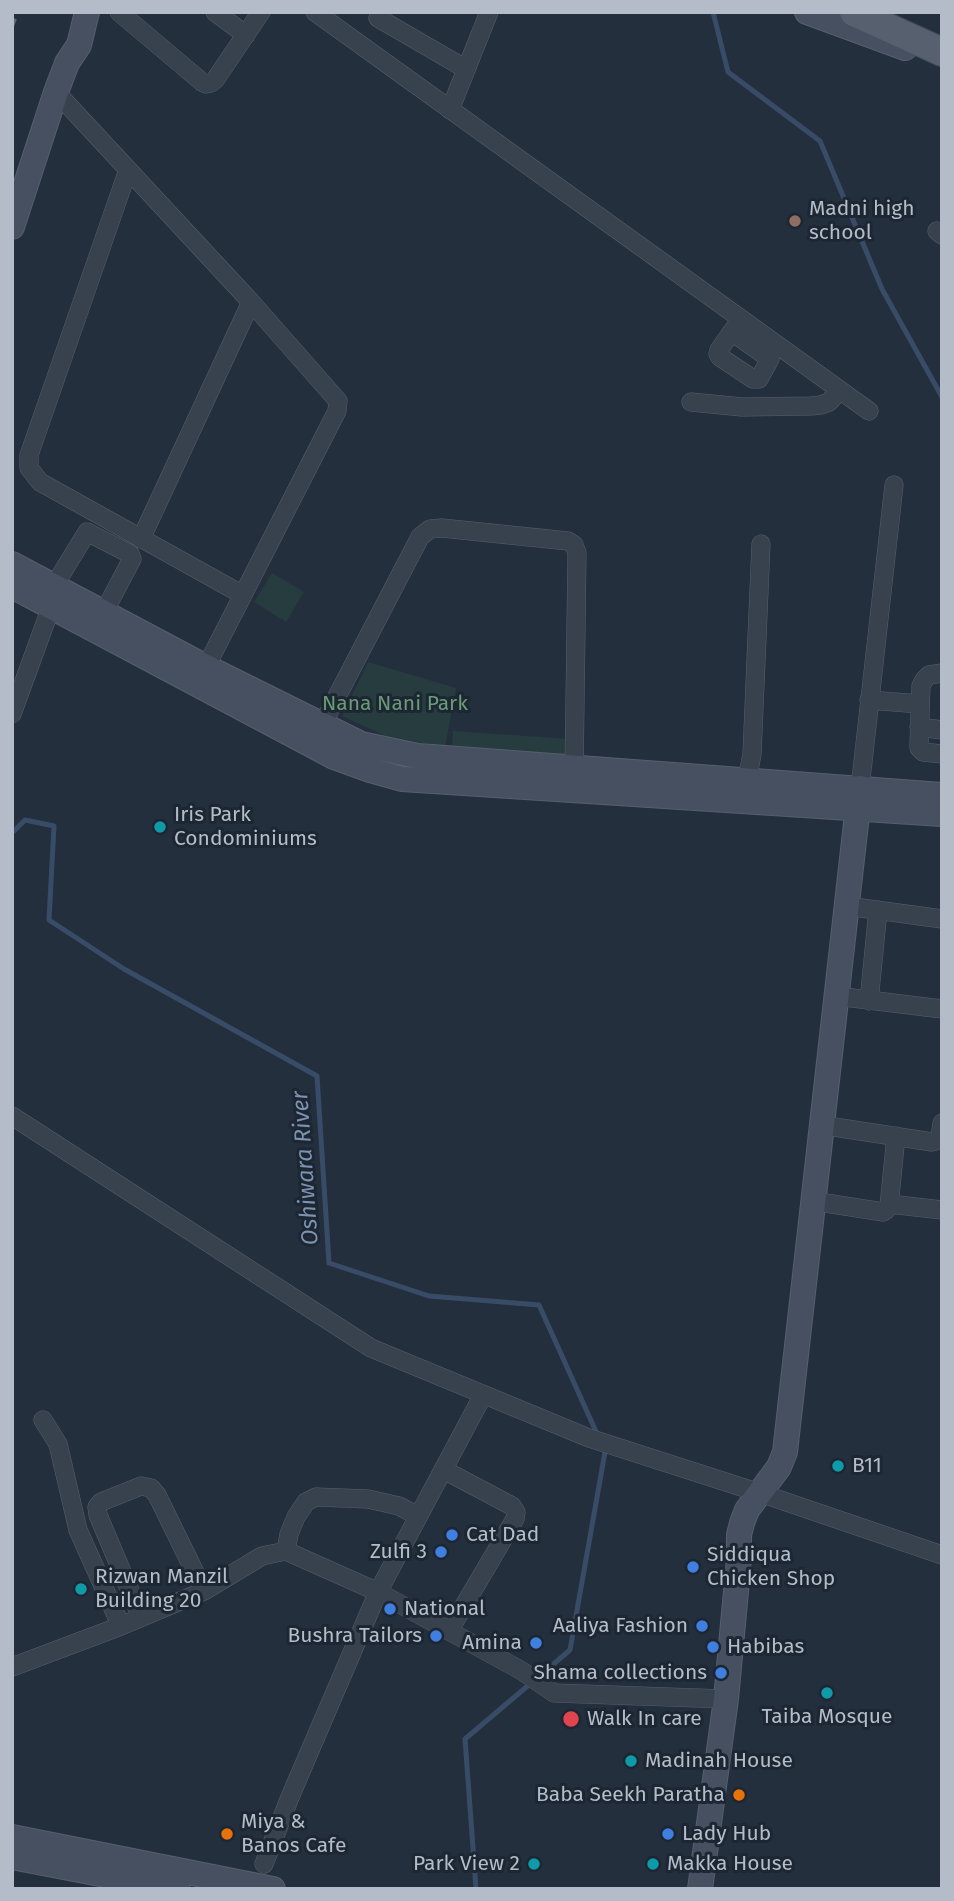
<!DOCTYPE html>
<style>
body{margin:0}
#map{position:relative;width:954px;height:1901px;overflow:hidden;background:#242f3e;font-family:"Fira Sans",sans-serif}
canvas{display:block}
.frame{position:absolute;inset:0;border:14px solid #b4bcc9;pointer-events:none}
</style>
<div id="map">
<canvas width="954" height="1901"></canvas>
<div class="frame"></div>
</div>
<script>
const ctx = document.querySelector('canvas').getContext('2d');
ctx.lineJoin = 'round';
function fillPath(path, color) { ctx.fillStyle = color; ctx.fill(path, 'evenodd'); }
const poly = rows => new Path2D(rows.map(r => 'M' + r).join(''));
function trace(path, color, width, dash) { ctx.strokeStyle = color; ctx.lineWidth = width; ctx.lineCap = dash ? 'butt' : 'round'; ctx.setLineDash(dash || []); ctx.stroke(path); }
function drawText(font, color, halo, rows, align = 'center') {
  ctx.font = font + ' "Fira Sans",sans-serif'; ctx.lineWidth = 6; ctx.setLineDash([]); ctx.textBaseline = 'middle'; ctx.strokeStyle = halo; ctx.fillStyle = color; for (const [text, x, y, turn = 0] of rows) {
    ctx.save(); ctx.translate(x, y); ctx.rotate((+turn || 0) * Math.PI / 180); ctx.textAlign = isNaN(turn) ? turn : align; if (halo) ctx.strokeText(text, 0, 0); ctx.fillText(text, 0, 0); ctx.restore();
  }
}
fillPath(poly([
 [272,573,304,592,286,622,254,602],
 [368,662,456,688,445,747,386,736,342,716],
 [453,731,569,739,566,773,451,765]
]), '#263c3f');
trace(poly([
 [713,12,728,72,820,141,882,289,942,397],
 [12,833,25,820,54,826,49,920,124,969,317,1076,329,1263,429,1296,539,1305,598,1436],
 [476,1889,465,1739,570,1650,605,1452,604,1448]
]), '#394c67', 5);
const street = poly([
 [119,12,202,82,206,84,211,83,215,80,261,12],
 [215,12,246,35],
 [315,12,869,411],
 [378,18,466,69],
 [56,92,251,302,338,401,337,411,206,667],
 [450,110,489,12],
 [128,170,29,455,29,468,40,482,243,595],
 [937,231,942,235],
 [732,332,770,359,759,379,753,379,720,357,718,354,719,350,741,319],
 [691,402,742,407,811,406,821,405,829,402,840,390],
 [141,539,251,302],
 [54,586,87,532,130,554,132,559,104,612],
 [942,673,929,675,924,680,921,686,919,744,919,748,923,752,942,754],
 [869,700,920,704],
 [12,714,50,610,56,599],
 [919,727,942,730],
 [318,733,420,537,430,529,442,528,568,541,574,545,577,553,574,777],
 [860,788,894,485],
 [745,791,752,754,761,544],
 [847,906,942,919],
 [836,996,942,1009],
 [869,1001,878,910],
 [12,1116,371,1348,589,1438,760,1493,942,1555],
 [821,1125,932,1142,938,1140,940,1137,942,1123],
 [813,1201,883,1212,886,1210,889,1206,896,1136],
 [889,1204,942,1210],
 [43,1420,58,1444,78,1530,121,1626],
 [444,1470,512,1506,516,1512,515,1519,449,1631],
 [286,1551,289,1534,296,1517,306,1502,316,1497,368,1499,399,1506,418,1516],
 [141,1617,98,1515,97,1507,101,1502,141,1486,151,1488,157,1495,204,1591],
 [12,1667,121,1626,204,1591,262,1556,286,1551,378,1592,522,1671,554,1693,726,1699],
 [264,1864,290,1797,378,1592,483,1395]
]);
const secondary = poly([
 [807,12,905,48],
 [12,227,56,92,67,63,79,45,87,12],
 [12,564,206,667,361,744,418,756,942,795],
 [12,586,334,757,370,770,402,779,942,814],
 [12,1837,273,1889],
 [12,1857,178,1889],
 [700,1889,726,1699,739,1559,739,1535,742,1523,747,1510,779,1467,785,1452,860,788]
]);
const primary = poly([
 [854,12,942,52]
]);
trace(street, '#565f6c', 19);
trace(secondary, '#565f6c', 26);
trace(primary, '#414a57', 30);
trace(street, '#38414e', 18);
trace(secondary, '#465061', 24);
trace(primary, '#56606e', 28);
trace(poly([
 [12,25,17,12]
]), '#5a6575', 5, [7, 7]);
for (const [x, y, r, color] of [
 [795,221,7,"#8d6e63"],
 [160,827,7,"#0f9aa8"],
 [838,1466,7,"#0f9aa8"],
 [452,1535,7,"#3f7fe0"],
 [441,1552,7,"#3f7fe0"],
 [693,1567,7,"#3f7fe0"],
 [81,1589,7,"#0f9aa8"],
 [390,1609,7,"#3f7fe0"],
 [702,1626,7,"#3f7fe0"],
 [436,1636,7,"#3f7fe0"],
 [536,1643,7,"#3f7fe0"],
 [713,1647,7,"#3f7fe0"],
 [721,1673,7,"#3f7fe0"],
 [827,1693,7,"#0f9aa8"],
 [571,1719,9,"#e0444e"],
 [631,1761,7,"#0f9aa8"],
 [739,1795,7,"#e8710a"],
 [227,1834,7,"#e8710a"],
 [668,1834,7,"#3f7fe0"],
 [534,1864,7,"#0f9aa8"],
 [653,1864,7,"#0f9aa8"]
]) { const dot = new Path2D(); dot.arc(x, y, r, 0, 2 * Math.PI); ctx.fillStyle = color; ctx.fill(dot); trace(dot, '#1d2633', 2.5); }
drawText('21px', '#b4bcc9', '#1d2633', [
 ["Madni high",809,209],
 ["school",809,233],
 ["Iris Park",174,815],
 ["Condominiums",174,839],
 ["B11",852,1466],
 ["Cat Dad",466,1535],
 ["Zulfi 3",427,1552,"right"],
 ["Siddiqua",707,1555],
 ["Chicken Shop",707,1579],
 ["Rizwan Manzil",95,1577],
 ["Building 20",95,1601],
 ["National",404,1609],
 ["Aaliya Fashion",688,1626,"right"],
 ["Bushra Tailors",422,1636,"right"],
 ["Amina",522,1643,"right"],
 ["Habibas",727,1647],
 ["Shama collections",707,1673,"right"],
 ["Taiba Mosque",827,1717,"center"],
 ["Walk In care",587,1719],
 ["Madinah House",645,1761],
 ["Baba Seekh Paratha",725,1795,"right"],
 ["Miya &",241,1822],
 ["Banos Cafe",241,1846],
 ["Lady Hub",682,1834],
 ["Park View 2",520,1864,"right"],
 ["Makka House",667,1864]
], 'left');
drawText('21px', '#6b9a76', '#1d2633', [
 ["Nana Nani Park",395,704]
]);
drawText('italic 23px', '#7c92b1', '#1d2633', [
 ["Oshiwara River",306,1168,-94]
]);
</script>
